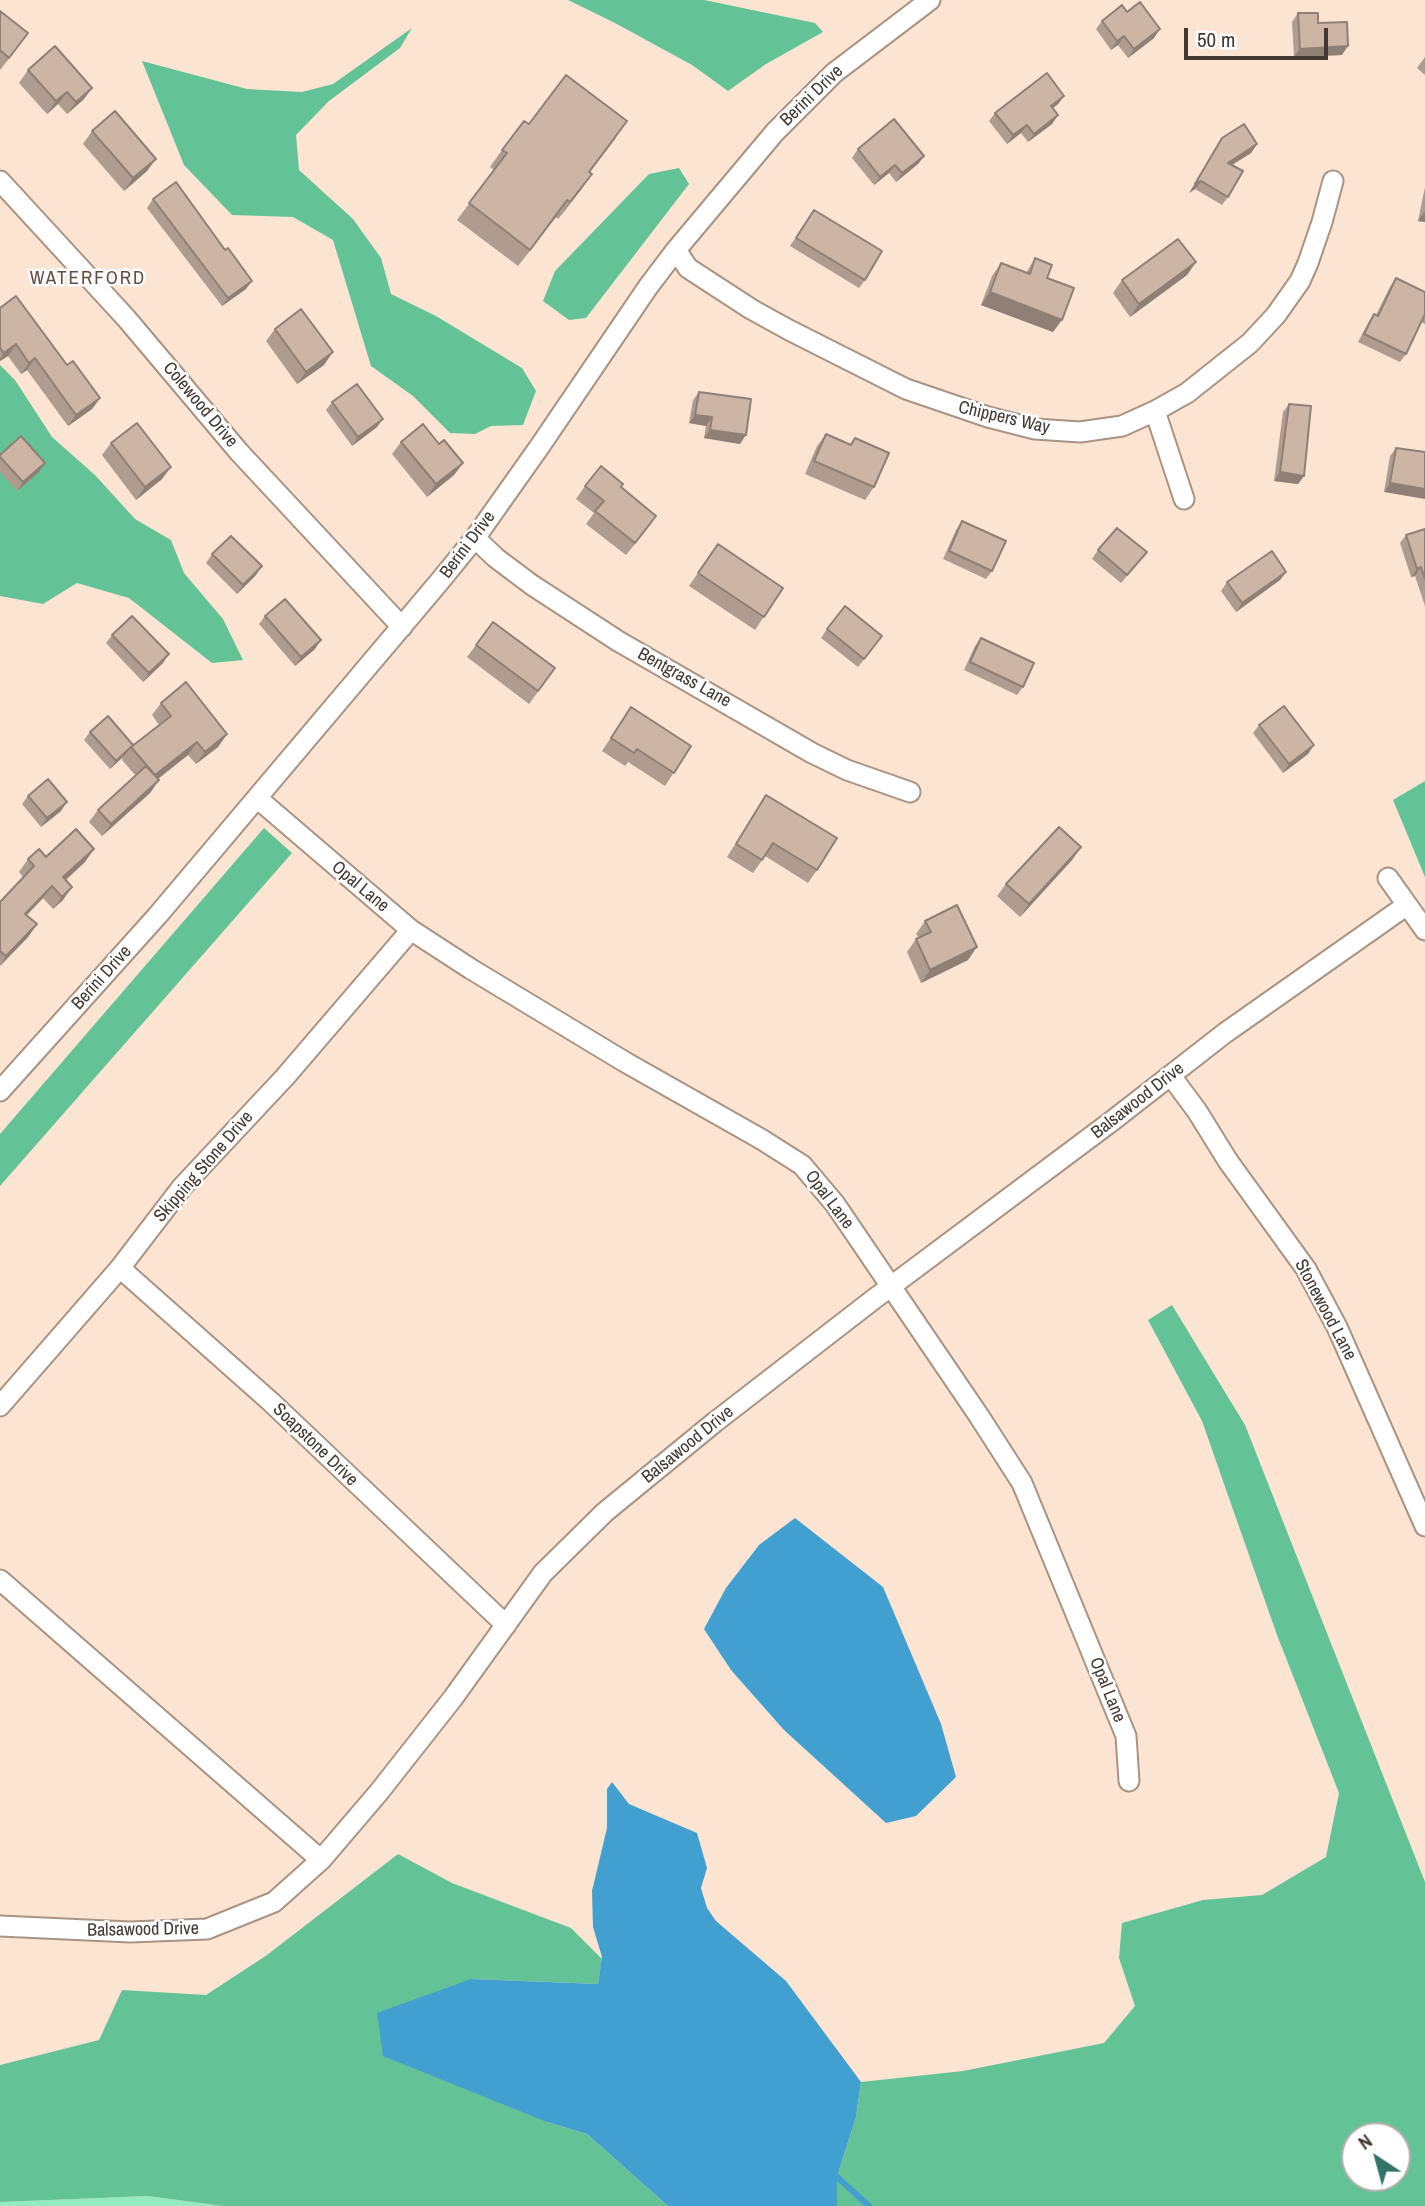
<!DOCTYPE html>
<style>
body{margin:0}
#map{position:relative;width:1425px;height:2206px;overflow:hidden;background:#fce4d3;font-family:"Archivo Narrow",sans-serif}
canvas{display:block}
.north{position:absolute;left:1341px;top:2122px;width:70px;height:70px;box-sizing:border-box;background:#fff;border:2px solid #b3afad;border-radius:50%;rotate:324deg;font-size:19px;font-weight:700;line-height:28px;text-align:center;color:#413831}
.north::after{content:'';display:block;margin:auto;width:24px;height:32px;background:#317568;clip-path:polygon(50% 0,100% 100%,50% 72%,0 100%)}
.scale{position:absolute;left:1184px;top:28px;width:144px;height:32px;box-sizing:border-box;border:4px solid #413831;border-top:0;padding-left:9px;font-size:21px;line-height:24px;white-space:nowrap;color:#413831;-webkit-text-stroke:5px #fff;paint-order:stroke}
</style>
<div id="map">
<canvas width="1425" height="2206"></canvas>
<div class="north">N</div>
<div class="scale">50 m</div>
</div>
<script>
const ctx = document.querySelector('canvas').getContext('2d');
ctx.lineJoin = 'round';
function fillPath(path, color) { ctx.fillStyle = color; ctx.fill(path, 'evenodd'); }
const poly = rows => new Path2D(rows.map(r => 'M' + r).join(''));
function trace(path, color, width, dash) { ctx.strokeStyle = color; ctx.lineWidth = width; ctx.lineCap = dash ? 'butt' : 'round'; ctx.setLineDash(dash || []); ctx.stroke(path); }
function drawText(font, color, halo, rows, align = 'center') {
  ctx.font = font + ' "Archivo Narrow",sans-serif'; ctx.lineWidth = 5; ctx.setLineDash([]); ctx.textBaseline = 'middle'; ctx.strokeStyle = halo; ctx.fillStyle = color; for (const [text, x, y, turn = 0] of rows) {
    ctx.save(); ctx.translate(x, y); ctx.rotate((+turn || 0) * Math.PI / 180); ctx.textAlign = isNaN(turn) ? turn : align; if (halo) ctx.strokeText(text, 0, 0); ctx.fillText(text, 0, 0); ctx.restore();
  }
}
fillPath(poly([
 [148,2196,223,2206,0,2206,0,2202]
]), '#96eac0');
fillPath(poly([
 [568,0,704,0,815,23,823,32,766,64,728,91,692,65,615,23],
 [412,28,400,48,329,101,296,135,299,170,353,219,381,258,391,294,436,316,522,368,536,391,523,425,491,426,475,434,450,433,413,396,371,366,333,240,293,217,232,215,184,165,142,61,247,89,302,92,333,84],
 [679,168,689,184,586,318,569,320,543,301,555,271,649,174],
 [0,365,15,380,52,437,95,475,135,519,171,540,184,573,223,619,243,660,212,663,129,598,77,583,43,604,0,596],
 [1425,781,1425,877,1393,800],
 [264,828,292,853,0,1186,0,1134],
 [1172,1305,1245,1425,1425,1882,1425,2206,837,2206,837,2177,856,2117,861,2082,963,2071,1104,2043,1135,2006,1119,1958,1122,1923,1203,1900,1262,1895,1326,1857,1339,1793,1277,1635,1202,1421,1148,1320],
 [1355,2136,1397,2136,1397,2178,1355,2178],
 [398,1854,452,1883,571,1928,602,1959,598,1984,471,1979,547,2122,587,2134,668,2206,223,2206,148,2196,0,2202,0,2065,99,2040,122,1990,206,1995,267,1955]
]), '#63c396');
fillPath(poly([
 [795,1518,883,1587,941,1724,956,1777,916,1816,886,1823,784,1730,731,1670,704,1629,726,1588,759,1545],
 [612,1782,629,1804,697,1833,707,1868,701,1888,707,1908,716,1921,786,1981,861,2082,856,2117,837,2177,837,2206,668,2206,587,2134,547,2122,383,2056,377,2013,471,1979,598,1984,602,1957,593,1927,592,1891,607,1828,607,1789]
]), '#41a0cf');
trace(poly([
 [837,2177,869,2206]
]), '#41a0cf', 6);
const minor = poly([
 [0,181,126,318,239,452,402,627],
 [676,250,688,268,751,309,789,330,906,389,988,417,1035,429,1080,432,1122,426,1155,411,1187,393,1250,343,1276,315,1300,281,1308,263,1322,222,1333,181],
 [1155,411,1184,499],
 [475,538,496,558,532,585,618,641,812,753,847,770,910,792],
 [257,798,411,930,471,969,625,1062,761,1139,802,1165,835,1204,979,1416,1022,1483,1126,1736,1129,1781],
 [1388,878,1425,930],
 [1171,1076,1197,1111,1228,1161,1306,1269,1337,1327,1425,1526],
 [0,1091,158,915,440,581,475,538,540,446,648,287,676,250,775,132,834,73,930,0],
 [120,1268,271,1402,506,1625],
 [0,1406,120,1268,182,1187,285,1077,411,930],
 [0,1580,321,1860],
 [0,1926,130,1932,207,1929,274,1902,321,1860,379,1792,453,1698,543,1573,605,1512,715,1422,874,1299,1112,1121,1225,1033,1407,905]
]);
trace(minor, '#a99383', 23);
trace(minor, '#fff', 19);
fillPath(poly([
 [0,11,19,46,0,70],
 [1298,13,1318,23,1342,55,1294,57,1292,22],
 [1102,21,1154,38,1128,58,1118,45,1111,50,1096,29],
 [1425,57,1425,75,1417,68],
 [28,70,92,88,83,100,67,114,58,104,47,114,19,83],
 [1064,96,1058,104,1053,108,1058,115,1052,124,1028,142,1021,133,1007,144,989,121,995,113],
 [529,124,616,138,590,172,592,174,580,191,558,219,556,217,518,266,457,220,494,170,490,167,502,150],
 [92,131,147,171,124,191,83,144],
 [1222,138,1257,144,1251,153,1232,165,1228,197,1222,205,1195,189,1189,193],
 [858,149,924,156,918,164,896,182,889,173,874,185,852,158],
 [1425,187,1425,222,1418,221],
 [153,199,246,289,222,306,147,208],
 [814,210,865,280,859,288,790,246],
 [1035,258,1047,278,1053,332,981,305,992,276,1001,263,1026,273],
 [1196,262,1187,275,1130,317,1113,293,1122,280],
 [1396,278,1425,292,1425,324,1421,322,1406,354,1400,362,1358,342,1368,323,1374,314,1376,315,1390,287],
 [0,308,67,365,100,398,92,409,68,426,27,370,21,374,8,356,0,361],
 [275,329,324,365,297,384,266,341],
 [699,392,740,444,704,438,706,426,689,423,693,400],
 [332,402,377,427,352,446,326,410],
 [1289,404,1304,476,1298,484,1274,481,1283,412],
 [826,434,850,444,855,438,874,487,865,500,805,474,817,446],
 [401,442,439,444,463,463,454,475,427,497,392,454],
 [111,443,162,479,136,500,102,455],
 [1396,448,1425,452,1384,492,1390,456],
 [0,455,39,472,17,491,0,472],
 [585,486,621,488,656,516,626,555,586,524,594,513,576,499],
 [962,521,992,571,986,579,943,559,956,530],
 [1425,529,1425,606,1415,576,1411,577,1400,543,1406,535],
 [718,544,783,588,755,630,689,586],
 [1098,550,1147,552,1121,583,1092,559],
 [212,554,256,575,237,594,206,563],
 [1286,572,1280,580,1236,612,1221,591,1227,582],
 [265,616,315,649,295,666,259,624],
 [493,622,546,681,529,704,467,657],
 [827,629,876,644,858,667,821,638],
 [112,635,163,663,143,682,106,643],
 [981,638,1023,687,1017,695,964,670,975,646],
 [161,703,227,734,218,747,196,764,188,755,158,779,159,780,150,793,102,836,89,822,98,810,136,776,122,760,123,757,110,769,84,740,90,732,133,745,159,725,152,715],
 [631,707,691,746,665,786,628,762,625,766,602,751],
 [1259,725,1308,754,1283,773,1253,733],
 [766,795,817,870,808,883,765,856,753,873,727,857],
 [28,796,61,811,41,827,22,804],
 [1081,847,1072,860,1020,917,997,896,1006,884],
 [46,857,85,862,66,880,63,900,53,909,43,898,27,915,37,924,28,937,0,966,0,902,23,877,19,872,28,859],
 [925,921,968,960,921,983,907,952,916,939,919,938,916,934]
]), '#af9c8e');
fillPath(poly([
 [1160,29,1154,38,1128,58,1134,49],
 [1124,36,1118,45,1111,50,1117,41],
 [1348,46,1342,55,1294,57,1300,49],
 [92,88,83,100,67,114,76,102],
 [67,92,58,104,47,114,56,101],
 [1064,96,1058,104,1045,114,1051,106],
 [1058,115,1052,124,1028,142,1034,134],
 [1027,125,1021,133,1007,144,1013,135],
 [1257,144,1251,153,1222,171,1228,163],
 [924,156,918,164,896,182,902,173],
 [156,159,147,171,124,191,133,178],
 [895,165,889,173,874,185,880,177],
 [592,174,580,191,558,219,570,202],
 [1201,181,1195,189,1189,193,1195,184],
 [567,200,556,217,518,266,530,250],
 [1424,212,1425,213,1425,222,1418,221],
 [1196,262,1187,275,1130,317,1139,304],
 [252,281,246,289,222,306,228,298],
 [990,292,1062,320,1053,332,981,305],
 [16,344,8,356,0,361,0,359,4,353],
 [333,352,324,365,297,384,306,372],
 [35,358,27,370,21,374,29,363],
 [100,398,92,409,68,426,76,415],
 [695,415,712,417,706,426,689,423],
 [383,419,377,427,352,446,358,437],
 [710,430,746,435,740,444,704,438],
 [45,463,39,472,17,491,23,482],
 [463,463,454,475,427,497,436,484],
 [171,467,162,479,136,500,145,487],
 [1280,472,1304,476,1298,484,1274,481],
 [1390,483,1425,489,1425,499,1384,492],
 [656,516,647,529,626,555,635,543],
 [262,566,256,575,237,594,243,585],
 [1421,567,1415,576,1411,577,1417,569],
 [1286,572,1280,580,1236,612,1242,603],
 [321,640,315,649,295,666,301,657],
 [169,654,163,663,143,682,149,673],
 [227,734,218,747,196,764,205,752],
 [197,742,188,755,146,788,155,775],
 [1314,745,1308,754,1283,773,1289,764],
 [130,749,123,757,110,769,116,761],
 [159,780,150,793,102,836,111,824],
 [67,802,61,811,41,827,47,818],
 [1081,847,1072,860,1020,917,1029,904],
 [94,849,85,862,54,890,63,877],
 [52,886,43,898,16,926,25,914],
 [72,887,63,900,53,909,62,897],
 [37,924,28,937,0,966,6,956],
 [977,947,968,960,921,983,930,970]
]), '#8f7f74');
const building = poly([
 [1140,2,1160,29,1134,49,1124,36,1117,41,1102,21,1122,5,1127,12,1140,2],
 [0,11,28,33,9,58,0,50,0,11],
 [1298,13,1318,13,1318,23,1347,22,1348,46,1300,49,1298,13],
 [55,46,92,88,76,102,67,92,56,101,28,70,55,46],
 [1047,73,1064,96,1051,106,1058,115,1034,134,1027,125,1013,135,995,113,1047,73],
 [566,75,627,121,589,172,592,174,570,202,567,200,530,250,469,203,507,153,502,150,524,121,529,124,566,75],
 [115,111,156,159,133,178,92,131,115,111],
 [894,119,924,156,902,173,895,165,880,177,858,149,894,119],
 [1244,124,1257,144,1228,163,1243,171,1228,197,1201,181,1195,184,1222,138,1244,124],
 [176,182,225,250,228,248,252,281,228,298,153,199,176,182],
 [814,210,882,251,865,280,796,238,814,210],
 [1178,239,1196,262,1139,304,1122,280,1178,239],
 [1035,258,1052,265,1047,278,1074,288,1062,320,990,292,1001,263,1030,274,1035,258],
 [1396,278,1425,292,1425,314,1406,354,1364,334,1374,314,1378,316,1396,278],
 [16,296,67,365,73,361,100,398,76,415,35,358,29,363,16,344,4,353,0,348,0,308,16,296],
 [301,309,333,352,306,372,275,329,301,309],
 [357,384,383,419,358,437,332,402,357,384],
 [699,392,751,399,746,435,710,430,712,417,695,415,699,392],
 [1289,404,1311,406,1304,476,1280,472,1289,404],
 [137,423,171,467,145,487,111,443,137,423],
 [423,424,439,444,444,440,463,463,436,484,401,442,423,424],
 [826,434,851,445,855,438,889,453,874,487,814,461,826,434],
 [21,436,45,463,23,482,0,457,0,455,21,436],
 [1396,448,1425,452,1425,489,1390,483,1396,448],
 [601,466,623,484,621,487,656,516,635,543,595,511,604,501,585,486,601,466],
 [962,521,1006,541,992,571,949,551,962,521],
 [1117,528,1147,552,1127,575,1098,550,1117,528],
 [1425,529,1425,579,1421,567,1417,569,1406,535,1425,529],
 [231,536,262,566,243,585,212,554,231,536],
 [718,544,783,588,764,617,698,573,718,544],
 [1272,551,1286,572,1242,603,1227,582,1272,551],
 [285,599,321,640,301,657,265,616,285,599],
 [845,606,882,636,864,659,827,629,845,606],
 [132,616,169,654,149,673,112,635,132,616],
 [493,622,555,668,538,691,476,645,493,622],
 [981,638,1034,663,1023,687,970,662,981,638],
 [186,682,227,734,205,752,197,742,155,775,131,747,171,716,161,703,186,682],
 [1284,706,1314,745,1289,764,1259,725,1284,706],
 [631,707,691,746,674,773,637,749,634,753,611,738,631,707],
 [108,716,133,745,116,761,90,732,108,716],
 [146,766,159,780,111,824,98,810,146,766],
 [48,779,67,802,47,818,28,796,48,779],
 [766,795,837,838,817,870,773,843,762,860,736,844,766,795],
 [1059,827,1081,847,1029,904,1006,884,1059,827],
 [76,829,94,849,63,877,72,887,62,897,52,886,25,914,37,924,6,956,0,951,0,902,34,866,28,859,39,849,46,857,76,829],
 [957,905,977,947,930,970,916,939,931,932,925,921,957,905]
]);
fillPath(building, '#ccb5a5');
trace(building, '#8f7f74', 2);
drawText('18px', '#413831', '#fff', [
 ["Berini Drive",812,96,-44],
 ["Colewood Drive",200,405,50],
 ["Chippers Way",1004,418,13],
 ["Berini Drive",468,545,-53],
 ["Bentgrass Lane",684,678,29],
 ["Opal Lane",360,887,40],
 ["Berini Drive",102,978,-48],
 ["Balsawood Drive",1138,1101,-38],
 ["Skipping Stone Drive",204,1167,-49],
 ["Opal Lane",829,1200,53],
 ["Stonewood Lane",1325,1310,62],
 ["Soapstone Drive",315,1445,44],
 ["Balsawood Drive",688,1445,-39],
 ["Opal Lane",1107,1690,68],
 ["Balsawood Drive",143,1930,-1]
]);
ctx.letterSpacing = '2px';
drawText('19px', '#634f41', '#fff', [
 ["WATERFORD",88,279]
]);
ctx.letterSpacing = '0px';
</script>
